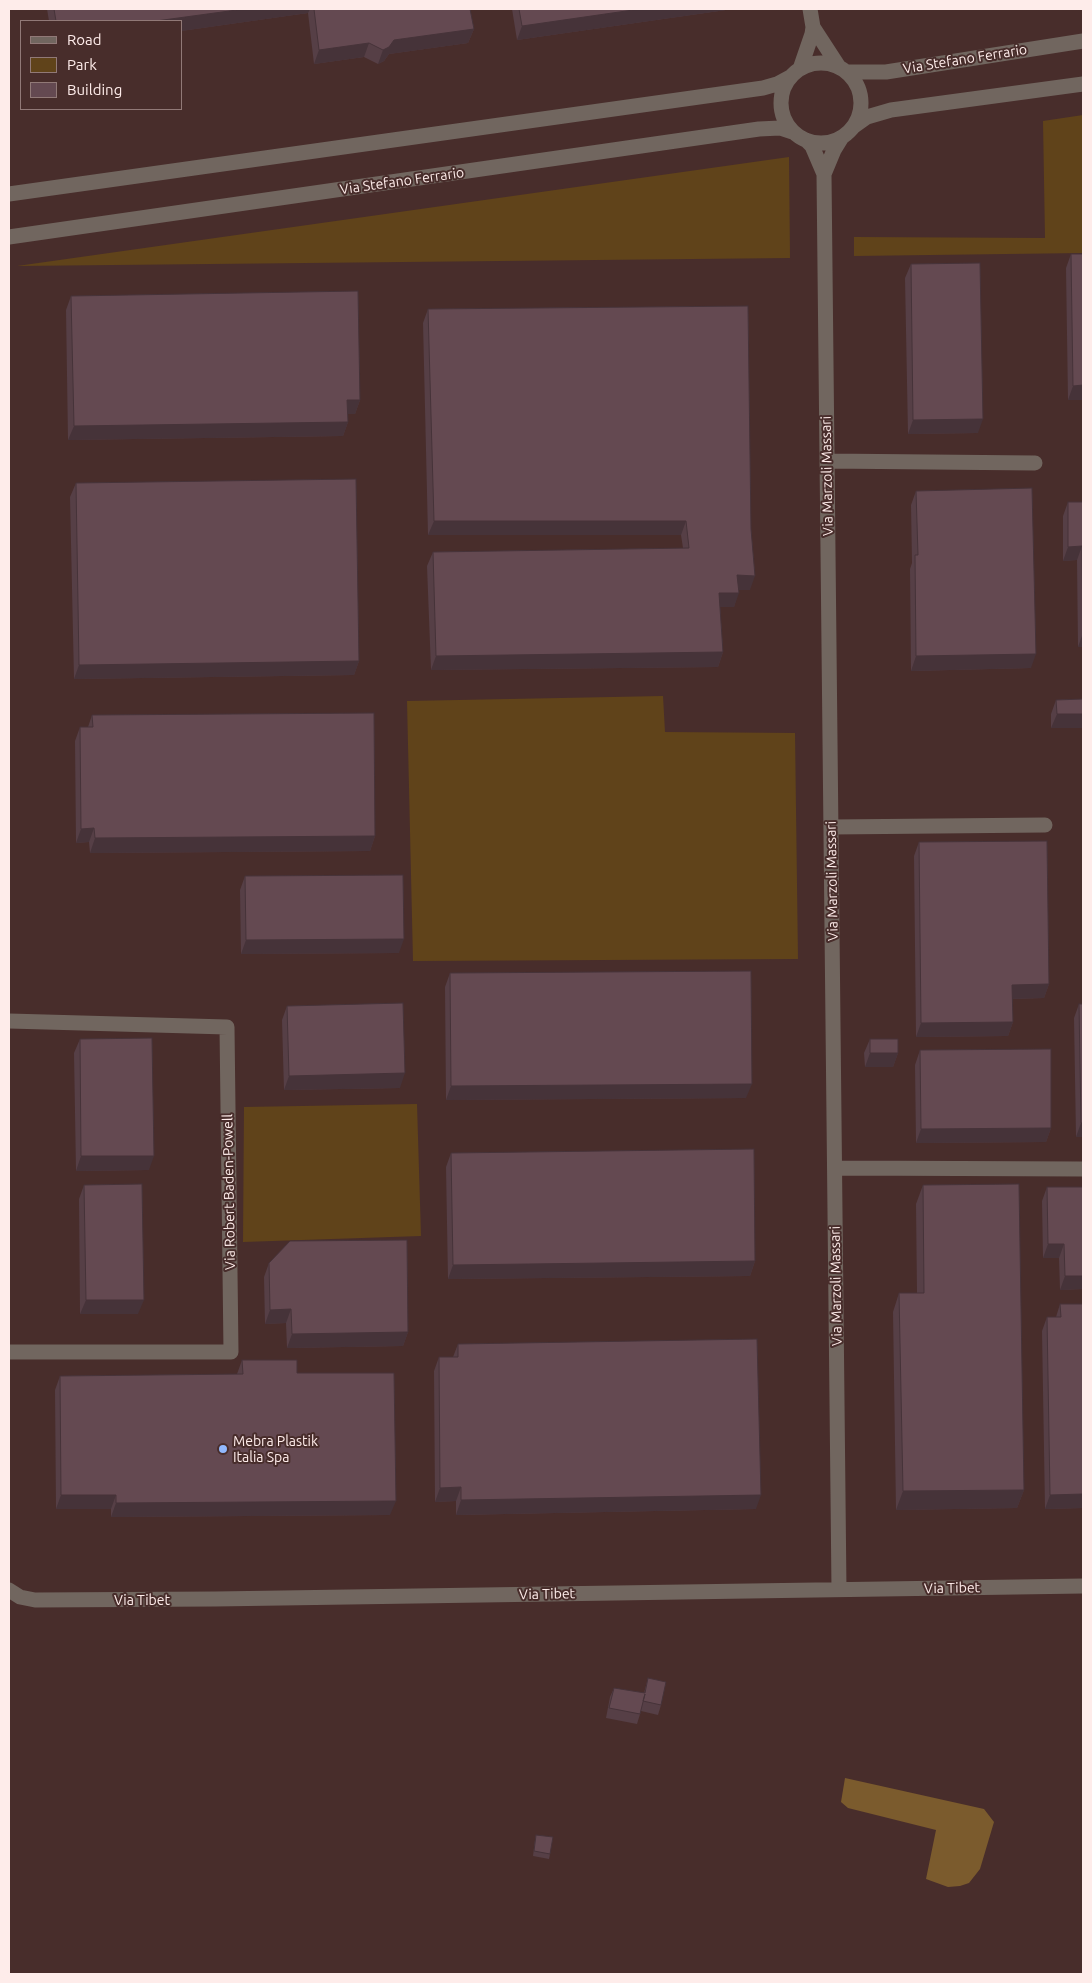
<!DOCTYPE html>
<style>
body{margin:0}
#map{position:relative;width:1092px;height:1983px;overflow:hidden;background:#482d2b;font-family:Ubuntu,sans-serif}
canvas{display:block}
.frame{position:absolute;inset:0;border:10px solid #feecea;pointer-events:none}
.legend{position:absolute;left:20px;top:20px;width:162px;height:90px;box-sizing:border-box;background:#482d2b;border:1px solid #917977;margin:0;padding:6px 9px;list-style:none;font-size:15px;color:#feecea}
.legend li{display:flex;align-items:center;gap:10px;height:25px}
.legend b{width:25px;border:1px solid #917977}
</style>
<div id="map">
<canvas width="1092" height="1983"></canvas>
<div class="frame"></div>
<ul class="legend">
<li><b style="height:6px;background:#71665f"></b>Road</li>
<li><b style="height:14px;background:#60431a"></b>Park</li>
<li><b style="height:14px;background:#644951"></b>Building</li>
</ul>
</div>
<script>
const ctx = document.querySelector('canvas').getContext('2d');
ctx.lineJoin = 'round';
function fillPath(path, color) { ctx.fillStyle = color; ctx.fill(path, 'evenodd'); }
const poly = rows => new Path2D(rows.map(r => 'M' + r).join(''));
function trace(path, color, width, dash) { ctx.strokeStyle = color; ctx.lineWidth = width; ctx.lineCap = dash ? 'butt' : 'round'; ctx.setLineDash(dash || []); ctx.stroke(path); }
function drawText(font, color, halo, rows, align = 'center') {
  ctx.font = font + ' Ubuntu,sans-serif'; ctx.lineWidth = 4; ctx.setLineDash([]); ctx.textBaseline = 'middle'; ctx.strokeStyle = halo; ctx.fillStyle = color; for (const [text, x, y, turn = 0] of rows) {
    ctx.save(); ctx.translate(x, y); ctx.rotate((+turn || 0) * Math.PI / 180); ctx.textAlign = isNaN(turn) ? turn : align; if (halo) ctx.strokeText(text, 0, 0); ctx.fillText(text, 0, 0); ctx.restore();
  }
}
fillPath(poly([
 [1083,115,1083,253,854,256,854,237,1045,238,1043,121],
 [789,157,790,258,17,266],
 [663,696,665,732,795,733,798,959,413,961,407,701],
 [417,1104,421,1236,243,1242,244,1107]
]), '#60431a');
fillPath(poly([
 [845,1778,984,1809,994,1822,980,1869,969,1883,960,1886,948,1887,926,1879,936,1830,848,1808,841,1802]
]), '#7b5b2d');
trace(poly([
 [813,27,839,67],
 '781 103a40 40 0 1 1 80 0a40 40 0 1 1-80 0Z',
 [800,69,812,34,813,27,810,9],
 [847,72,886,72,1083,41],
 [853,127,867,117,891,110,1083,84],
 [806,140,812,146,824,174,839,1589],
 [824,174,834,150,842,137],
 [9,194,763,88,777,84,790,77],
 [9,237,759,129,780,128,795,133],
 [827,461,1035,463],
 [831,827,1045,825],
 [9,1021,227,1027,231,1352,9,1352],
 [835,1168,1083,1169],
 [9,1590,20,1597,35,1600,215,1599,1083,1586]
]), '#71665f', 15);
fillPath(poly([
 [47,9,470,9,474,29,468,43,389,54,384,61,378,64,364,57,314,64,308,13,181,31,181,21,49,21],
 [512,9,726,9,726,10,517,40],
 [1071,254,1083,254,1083,400,1068,400,1066,268],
 [911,264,978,433,908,434,905,278],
 [71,296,360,400,355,414,348,414,348,422,343,436,68,440,66,310],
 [748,306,750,590,739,590,734,607,720,607,723,652,718,667,431,670,427,566,433,552,683,548,681,535,428,535,423,323,428,309],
 [76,483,359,661,354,675,74,679,70,497],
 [916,491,1031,668,911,671,910,569,912,563,911,505],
 [1068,502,1083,502,1083,647,1078,647,1077,560,1063,561,1063,516],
 [1083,699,1083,728,1051,728,1051,714,1056,700],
 [92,715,375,836,370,851,90,853,89,842,76,843,75,741,80,727,88,727],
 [919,842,1049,984,1044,998,1012,999,1013,1022,1008,1036,916,1037,914,856],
 [245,876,399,953,241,954,240,890],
 [450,973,746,1098,446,1100,445,987],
 [1079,1004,1083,1137,1076,1137,1074,1018],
 [287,1006,400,1088,284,1090,282,1020],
 [80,1039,149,1170,76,1171,74,1053],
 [870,1039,898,1053,893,1067,865,1067,864,1053],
 [920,1050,1051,1128,1046,1142,916,1143,915,1065],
 [451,1153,755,1261,750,1276,448,1279,446,1167],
 [84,1185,138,1314,80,1314,79,1199],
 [923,1185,1024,1490,1017,1508,896,1510,893,1312,899,1293,917,1293,916,1204],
 [1047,1187,1083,1289,1060,1290,1059,1258,1043,1258,1042,1201],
 [269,1263,408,1332,403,1346,287,1348,286,1323,265,1324,264,1277],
 [1060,1304,1083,1304,1083,1508,1045,1509,1042,1331,1047,1317,1056,1317],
 [458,1344,756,1509,456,1515,456,1501,435,1502,434,1371,439,1357,453,1357],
 [242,1360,297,1373,390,1515,111,1517,111,1509,56,1509,55,1390,60,1376,237,1374],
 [648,1678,661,1705,658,1715,641,1711,637,1724,606,1718,610,1697,614,1688,644,1693],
 [536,1835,550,1854,549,1859,533,1856,535,1840]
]), '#563f46');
fillPath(poly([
 [244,9,310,9,308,13,181,31,181,21,156,21],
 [640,9,726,9,726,10,517,40,522,26],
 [474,29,468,43,389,54,384,61,378,64,383,50,394,40],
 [369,43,364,57,314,64,319,50],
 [1083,385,1083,400,1068,400,1073,386],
 [347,400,360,400,355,414,342,414],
 [983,419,978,433,908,434,913,420],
 [348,422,343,436,68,440,74,426],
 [434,521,686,521,681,535,428,535],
 [1082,546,1077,560,1063,561,1068,547],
 [737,575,755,576,750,590,732,590],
 [719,593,739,593,734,607,714,607],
 [1083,633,1083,647,1078,647],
 [723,652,718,667,431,670,436,656],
 [1036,654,1031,668,911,671,916,656],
 [359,661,354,675,74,679,79,665],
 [1057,714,1083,714,1083,728,1051,728],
 [94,828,89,842,76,843,81,829],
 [375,836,370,851,90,853,95,838],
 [404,939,399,953,241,954,246,940],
 [1049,984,1044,998,1007,999,1012,985],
 [1013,1022,1008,1036,916,1037,921,1023],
 [870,1053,898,1053,893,1067,865,1067],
 [405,1073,400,1088,284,1090,289,1076],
 [752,1084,746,1098,446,1100,451,1086],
 [1081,1123,1083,1123,1083,1137,1076,1137],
 [1051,1128,1046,1142,916,1143,921,1129],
 [81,1156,154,1156,149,1170,76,1171],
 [1048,1244,1064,1244,1059,1258,1043,1258],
 [755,1261,750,1276,448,1279,453,1265],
 [1065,1276,1083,1276,1083,1289,1060,1290],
 [86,1300,144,1300,138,1314,80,1314],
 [291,1309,286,1323,265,1324,270,1310],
 [408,1332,403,1346,287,1348,292,1334],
 [461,1487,456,1501,435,1502,440,1488],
 [1024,1490,1017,1508,896,1510,903,1491],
 [1083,1494,1083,1508,1045,1509,1050,1495],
 [61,1495,116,1495,111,1509,56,1509],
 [761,1495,756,1509,456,1515,461,1500],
 [396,1501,390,1515,111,1517,116,1503]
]), '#463339');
const building = poly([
 [54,9,244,9,156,21,56,21,54,9],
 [314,9,470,9,474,29,394,40,389,47,383,50,369,43,319,50,314,9],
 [519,9,640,9,522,26,519,9],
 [1071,254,1083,254,1083,385,1073,386,1071,254],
 [980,263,983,419,913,420,911,264,980,263],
 [358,291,360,400,347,400,348,422,74,426,71,296,358,291],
 [748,306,751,529,755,576,737,575,739,593,719,593,723,652,436,656,433,552,689,548,686,521,434,521,428,309,748,306],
 [356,479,359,661,79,665,76,483,356,479],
 [1032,488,1036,654,916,656,915,555,918,555,916,491,1032,488],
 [1068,502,1083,502,1083,633,1082,546,1068,547,1068,502],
 [1083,699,1083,714,1057,714,1056,700,1083,699],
 [374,713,375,836,95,838,94,828,81,829,80,727,93,727,92,715,374,713],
 [1047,841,1049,984,1012,985,1013,1022,921,1023,919,842,1047,841],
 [403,875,404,939,246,940,245,876,403,875],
 [751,971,752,1084,451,1086,450,973,751,971],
 [403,1003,405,1073,289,1076,287,1006,403,1003],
 [1079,1004,1083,1004,1083,1123,1081,1123,1079,1004],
 [152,1038,154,1156,81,1156,80,1039,152,1038],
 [870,1039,898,1039,898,1053,870,1053,870,1039],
 [1051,1049,1051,1128,921,1129,920,1050,1051,1049],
 [754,1149,755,1261,453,1265,451,1153,754,1149],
 [142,1184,144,1300,86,1300,84,1185,142,1184],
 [1019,1184,1024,1490,903,1491,899,1293,924,1293,923,1185,1019,1184],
 [1047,1187,1083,1187,1083,1276,1065,1276,1064,1244,1048,1244,1047,1187],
 [407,1240,408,1332,292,1334,291,1309,270,1310,269,1263,290,1241,407,1240],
 [1060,1304,1083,1304,1083,1494,1050,1495,1047,1317,1061,1317,1060,1304],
 [757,1339,761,1495,461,1500,461,1487,440,1488,439,1357,458,1357,458,1344,757,1339],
 [242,1360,297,1360,297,1373,394,1373,396,1501,116,1503,116,1495,61,1495,60,1376,243,1374,242,1360],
 [648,1678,666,1682,661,1705,643,1701,645,1694,640,1714,609,1708,614,1688,645,1693,648,1678],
 [536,1835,553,1837,550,1854,534,1851,536,1835]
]);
fillPath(building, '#644951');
trace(building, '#463339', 1);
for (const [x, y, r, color] of [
 [223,1449,5,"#91b8fd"]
]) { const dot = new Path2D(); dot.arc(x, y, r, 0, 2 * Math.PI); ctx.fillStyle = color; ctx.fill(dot); trace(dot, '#482d2b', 2); }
drawText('14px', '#feecea', '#482d2b', [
 ["Via Stefano Ferrario",965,59,-9],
 ["Via Stefano Ferrario",402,181,-8],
 ["Via Marzoli Massari",827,476,-91],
 ["Via Marzoli Massari",832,881,-91],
 ["Via Robert Baden-Powell",229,1192,-91],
 ["Via Marzoli Massari",836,1286,-91],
 ["Via Tibet",952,1588,-1],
 ["Via Tibet",547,1594,-1],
 ["Via Tibet",142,1600]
]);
drawText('14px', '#feecea', '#482d2b', [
 ["Mebra Plastik",233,1441],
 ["Italia Spa",233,1457]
], 'left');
</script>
